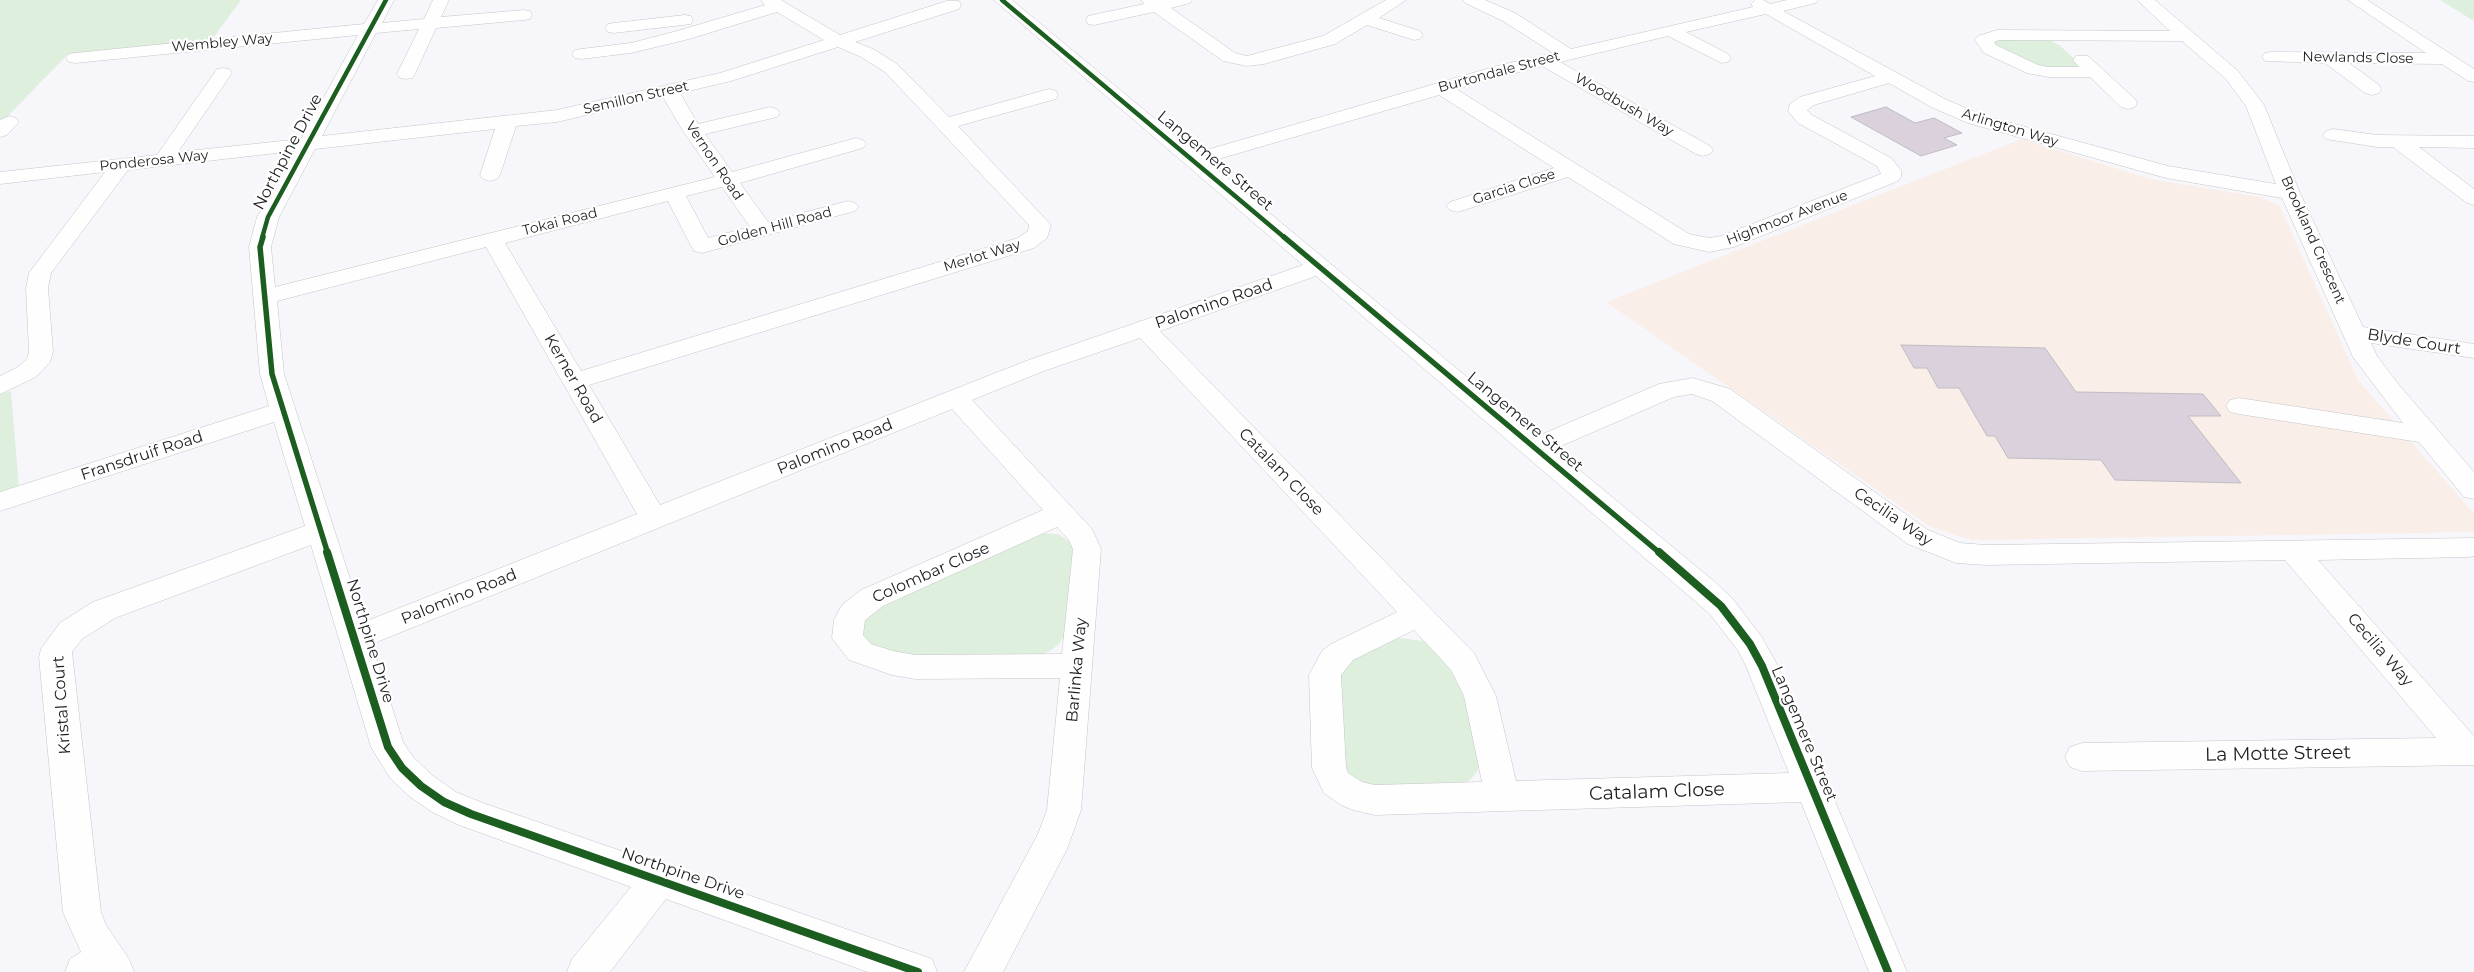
<!DOCTYPE html>
<style>
body{margin:0}
canvas{display:block;background:#f6f6fb}
</style>
<canvas width="2474" height="972"></canvas>
<script>
const ctx = document.querySelector('canvas').getContext('2d');
ctx.lineJoin = 'round';
function fillPath(path, color) { ctx.fillStyle = color; ctx.fill(path, 'evenodd'); }
const poly = rows => new Path2D(rows.map(r => 'M' + r).join(''));
function trace(path, color, width, dash) { ctx.strokeStyle = color; ctx.lineWidth = width; ctx.lineCap = dash ? 'butt' : 'round'; ctx.setLineDash(dash || []); ctx.stroke(path); }
function drawText(font, color, halo, rows, align = 'center') {
  ctx.font = font + ' Montserrat,sans-serif'; ctx.lineWidth = 4.5; ctx.setLineDash([]); ctx.textBaseline = 'middle'; ctx.strokeStyle = halo; ctx.fillStyle = color; for (const [text, x, y, turn = 0] of rows) {
    ctx.save(); ctx.translate(x, y); ctx.rotate((+turn || 0) * Math.PI / 180); ctx.textAlign = isNaN(turn) ? turn : align; if (halo) ctx.strokeText(text, 0, 0); ctx.fillText(text, 0, 0); ctx.restore();
  }
}
fillPath(poly([
 [2022,139,2150,179,2260,197,2280,207,2358,380,2474,514,2474,532,1971,540,1929,526,1606,302]
]), '#f9eee8');
fillPath(poly([
 [0,0,241,0,210,42,68,54,0,124],
 [2440,0,2474,0,2474,21],
 [1998,39,2049,40,2059,45,2078,62,2079,67,2040,68,1992,44],
 [11,391,19,489,0,496,0,394],
 [1036,533,1058,534,1070,542,1073,548,1067,633,1058,645,1051,650,1042,655,912,657,872,645,865,639,862,632,862,623,873,609],
 [1400,638,1424,641,1434,647,1461,685,1480,762,1477,772,1470,780,1460,785,1364,786,1347,772,1343,764,1336,685,1343,665,1389,641]
]), '#deefdd');
const building = poly([
 [1886,107,1915,123,1934,118,1962,133,1944,138,1957,145,1921,156,1851,117,1886,107],
 [1901,345,2045,348,2076,392,2203,394,2221,416,2188,416,2241,483,2115,480,2101,460,2008,458,1995,436,1987,436,1959,388,1938,388,1927,368,1914,368,1901,345]
]);
fillPath(building, '#dbd1dc');
trace(building, '#bebdc1', 1);
const minor = poly([
 [378,0,394,0,382,23,424,19,433,0,449,0,441,17,524,10,530,11,532,15,530,19,524,20,436,28,415,74,412,78,406,79,400,78,397,74,419,29,376,33,322,136,557,110,720,73,824,40,777,12,689,39,631,53,581,59,575,58,572,54,575,50,581,49,631,43,677,31,765,5,761,0,781,0,840,35,947,1,959,1,961,5,959,9,855,42,873,49,897,64,949,117,1049,89,1056,91,1058,95,1056,99,958,126,1051,225,1047,238,1034,248,589,385,660,505,1026,361,1303,265,994,0,1012,0,1196,153,1497,66,1553,53,1503,21,1465,3,1463,0,1485,0,1515,13,1571,49,1753,7,1751,4,1755,0,1763,0,1770,4,1787,0,1818,0,1816,3,1783,11,1945,99,1982,115,2168,166,2276,184,2246,106,2226,79,2182,41,1999,40,1994,42,1996,45,2038,65,2049,67,2079,67,2073,60,2076,56,2088,56,2135,99,2137,103,2135,107,2128,109,2121,107,2090,77,2049,77,2027,73,1984,53,1975,40,1978,36,1997,30,2170,31,2137,0,2155,0,2238,71,2264,105,2300,193,2363,327,2474,344,2474,358,2371,343,2377,356,2399,385,2474,472,2474,499,2464,497,2419,442,2239,414,2230,412,2226,406,2230,400,2239,398,2403,423,2353,357,2282,198,2166,178,1968,123,1931,107,1889,83,1814,105,1807,110,1812,115,1891,158,1901,170,1901,177,1898,181,1734,247,1709,252,1674,244,1568,177,1464,210,1457,212,1450,210,1446,206,1450,202,1554,168,1439,95,1208,162,1538,436,1659,384,1693,378,1730,389,1928,530,1960,543,1986,545,2474,538,2474,556,2469,557,2318,560,2474,736,2474,765,2082,771,2070,767,2065,757,2070,747,2082,743,2436,738,2285,560,1986,565,1956,563,1908,544,1712,401,1692,394,1674,397,1554,449,1715,582,1732,598,1761,636,1778,666,1907,972,1869,972,1801,802,1375,815,1353,810,1341,805,1324,793,1312,768,1309,675,1322,651,1331,644,1397,612,1140,338,1044,371,972,400,1092,529,1101,549,1081,810,1067,849,1003,972,964,972,1038,834,1047,810,1060,678,915,679,892,675,849,660,832,638,834,620,838,612,843,604,861,590,1043,510,952,409,372,644,403,742,414,758,433,776,456,792,483,803,918,954,932,959,937,972,868,972,666,899,610,972,567,972,572,959,631,887,459,825,432,812,409,796,390,778,371,747,311,545,115,618,82,639,72,652,101,912,106,925,129,959,134,972,65,972,70,959,81,952,63,912,39,657,41,649,60,623,93,602,305,526,274,422,0,511,0,492,269,406,260,374,249,247,257,217,294,151,128,170,51,273,48,288,53,352,50,362,36,377,0,394,0,376,18,367,27,359,29,352,26,288,29,273,105,172,0,184,0,172,157,155,217,69,223,68,229,69,232,73,178,152,301,139,358,35,75,63,69,62,66,58,69,54,75,53,364,24,378,0],
 [1766,14,1875,76,1800,97,1790,104,1788,111,1798,123,1877,166,1881,174,1721,236,1709,238,1689,234,1456,89,1542,66,1696,154,1703,156,1710,154,1713,150,1710,146,1560,62,1668,36,1722,63,1728,62,1731,58,1728,54,1686,32,1766,14],
 [838,47,861,57,885,72,1029,225,1028,231,1018,238,581,371,505,243,668,201,691,246,694,251,702,253,855,211,859,207,855,203,848,201,768,222,740,183,863,148,866,144,863,140,856,138,732,172,705,134,777,117,780,113,777,109,770,107,698,124,680,93,731,81,838,47],
 [663,97,683,131,715,177,275,287,271,247,279,217,315,149,495,129,480,175,483,179,490,181,497,179,500,175,516,126,557,122,663,97],
 [722,187,750,227,708,238,686,196,722,187],
 [486,247,637,514,364,622,284,374,277,301,486,247],
 [1316,276,1710,614,1739,652,1746,666,1789,773,1516,781,1496,696,1474,653,1160,331,1316,276],
 [1057,527,1069,540,1073,549,1062,654,915,655,893,651,871,644,863,635,865,620,883,606,1057,527],
 [1414,630,1451,670,1464,696,1482,782,1375,785,1362,782,1348,773,1346,768,1341,675,1353,660,1414,630],
 [1141,0,1192,0,1190,3,1171,8,1235,53,1247,56,1323,36,1386,0,1406,0,1379,18,1420,31,1423,35,1420,39,1414,40,1367,25,1335,44,1264,64,1247,66,1223,61,1154,12,1094,25,1088,24,1086,20,1088,16,1144,4,1141,0],
 [2348,0,2367,0,2474,69,2474,82,2468,81,2442,64,2349,63,2379,85,2381,89,2379,93,2372,95,2365,93,2325,63,2265,61,2262,57,2265,53,2271,52,2426,53,2348,0],
 [685,15,691,16,693,20,691,24,614,33,608,32,605,28,608,24,614,23,685,15],
 [9,116,16,118,19,122,7,135,0,137,0,120,9,116],
 [2333,129,2377,135,2474,136,2474,148,2419,147,2474,189,2474,205,2467,203,2393,147,2377,147,2326,139,2323,135,2326,131,2333,129]
]);
trace(minor, '#c5c5c8', 1);
fillPath(minor, '#fefefe');
trace(poly([
 [1002,0,1285,238],
 [262,238,268,217,386,0]
]), '#1b5e20', 4.5);
trace(poly([
 [263,237,260,247,272,374,328,554],
 [1284,237,1661,554]
]), '#1b5e20', 5.5);
trace(poly([
 [327,552,388,747,402,768,421,786,444,802,471,814,918,972],
 [1659,552,1721,606,1750,644,1762,666,1888,972]
]), '#1b5e20', 8);
drawText('14px', '#1f1f22', '#fff', [
 ["Wembley Way",222,43,-5],
 ["Newlands Close",2358,58,1],
 ["Burtondale Street",1499,72,-15],
 ["Semillon Street",636,98,-13],
 ["Woodbush Way",1624,105,30],
 ["Arlington Way",2010,128,17],
 ["Ponderosa Way",154,161,-6],
 ["Vernon Road",714,161,56],
 ["Garcia Close",1514,187,-18],
 ["Highmoor Avenue",1787,218,-21],
 ["Tokai Road",560,222,-14],
 ["Golden Hill Road",775,227,-15],
 ["Brookland Crescent",2313,240,66],
 ["Merlot Way",982,256,-17]
]);
drawText('16px', '#1f1f22', '#fff', [
 ["Northpine Drive",288,152,-62],
 ["Langemere Street",1215,161,40],
 ["Palomino Road",1214,304,-19],
 ["Blyde Court",2414,342,9],
 ["Kerner Road",573,379,60],
 ["Langemere Street",1525,422,40],
 ["Palomino Road",835,447,-22],
 ["Fransdruif Road",142,456,-18],
 ["Catalam Close",1281,472,46],
 ["Cecilia Way",1893,517,34],
 ["Colombar Close",931,573,-24],
 ["Palomino Road",459,597,-22],
 ["Northpine Drive",370,641,73],
 ["Cecilia Way",2380,650,49],
 ["Barlinka Way",1077,670,-85],
 ["Kristal Court",62,705,-94],
 ["Langemere Street",1804,734,67],
 ["Northpine Drive",683,874,19]
]);
drawText('19px', '#1f1f22', '#fff', [
 ["La Motte Street",2278,754,-1],
 ["Catalam Close",1657,792,-2]
]);
</script>
